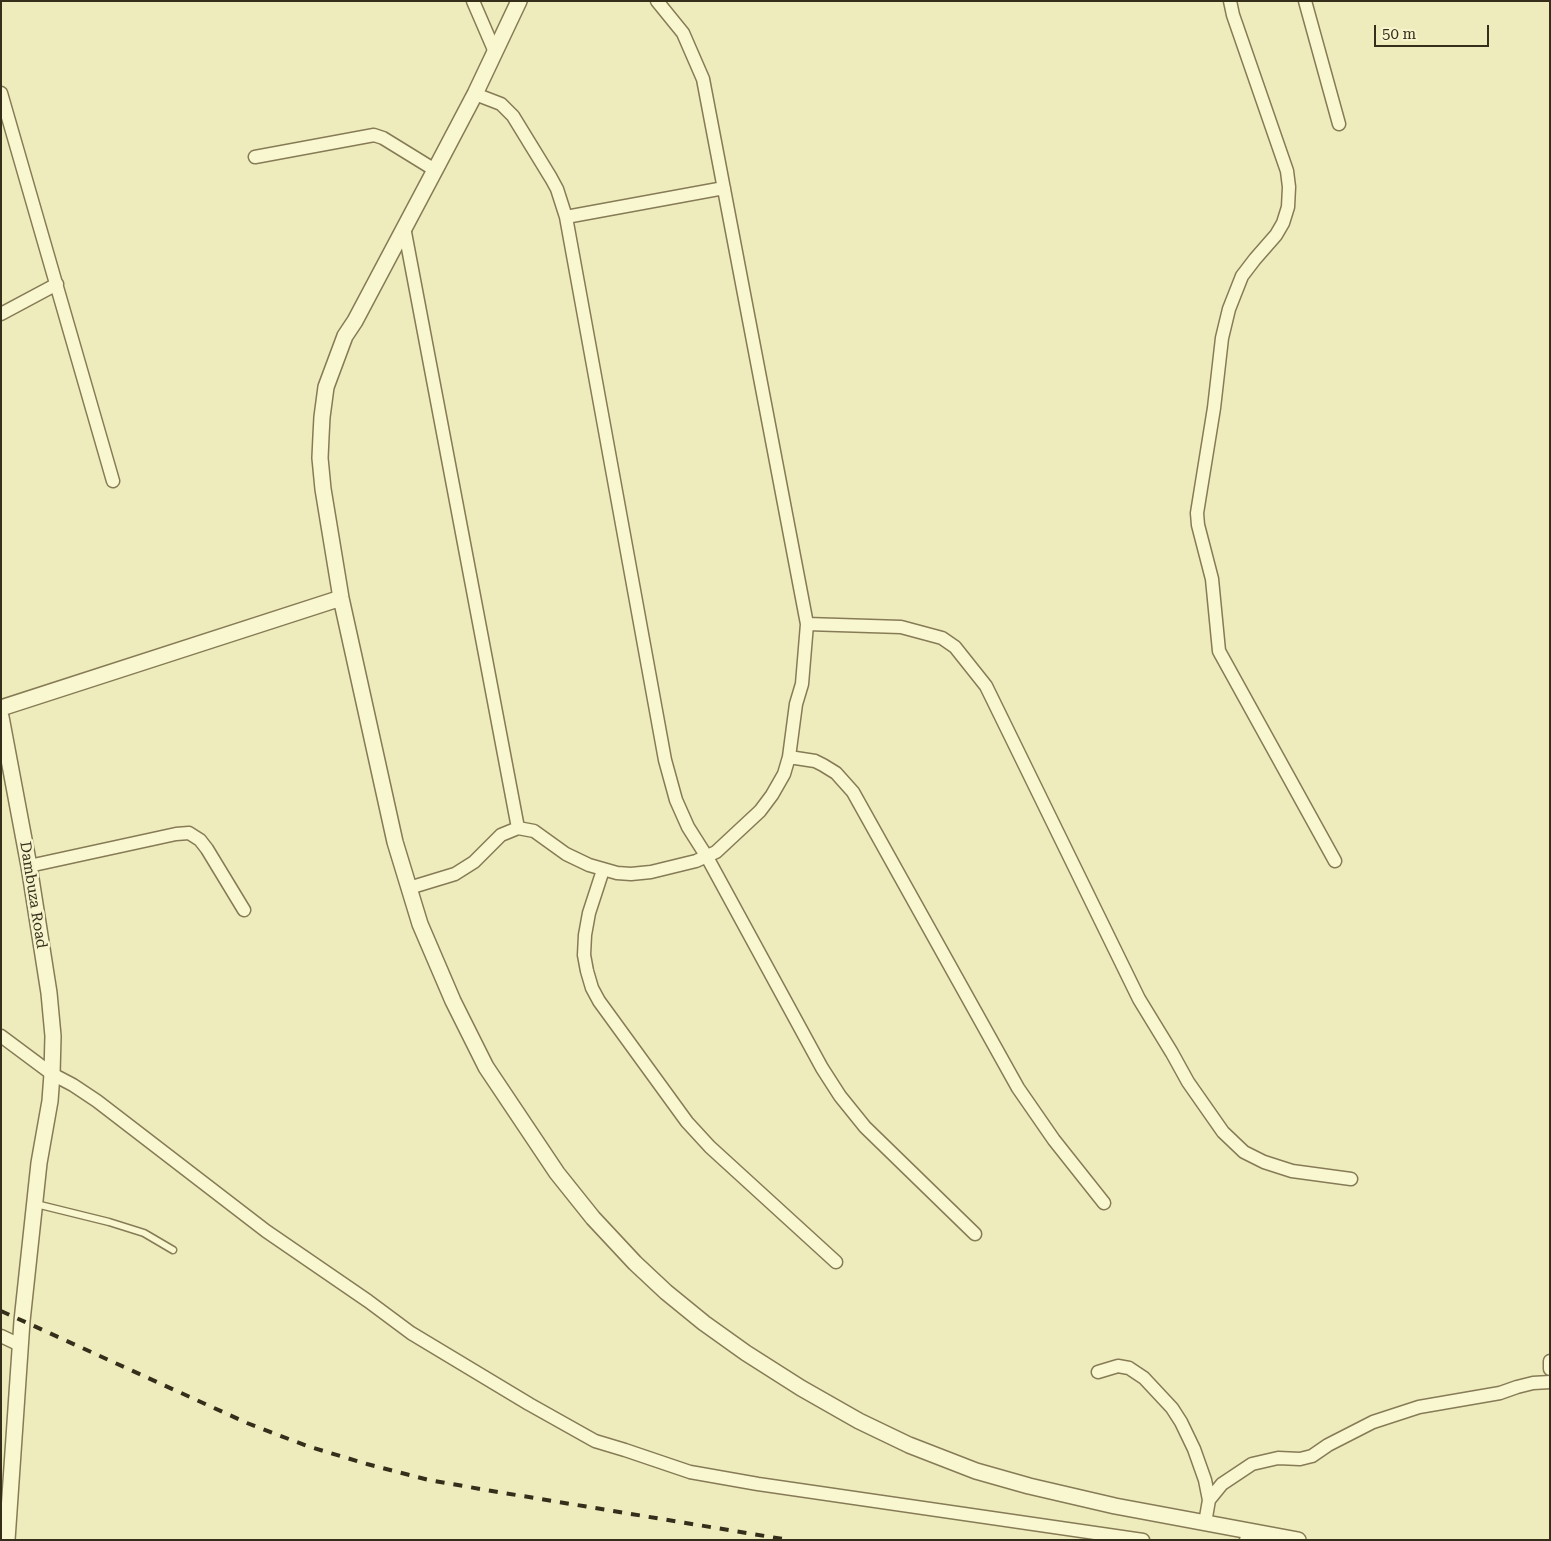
<!DOCTYPE html>
<style>
body{margin:0}
#map{position:relative;width:1551px;height:1541px;overflow:hidden;background:#eeecbc;font-family:"Roboto Serif",serif}
canvas{display:block}
.frame{position:absolute;inset:0;border:2px solid #352e1b;pointer-events:none}
.scale{position:absolute;left:1374px;top:25px;width:115px;height:22px;box-sizing:border-box;border:2px solid #352e1b;border-top:0;padding-left:6px;font-size:15px;line-height:18px;white-space:nowrap;color:#352e1b;-webkit-text-stroke:4px #f6f4cc;paint-order:stroke}
</style>
<div id="map">
<canvas width="1551" height="1541"></canvas>
<div class="frame"></div>
<div class="scale">50 m</div>
</div>
<script>
const ctx = document.querySelector('canvas').getContext('2d');
ctx.lineJoin = 'round';
const poly = rows => new Path2D(rows.map(r => 'M' + r).join(''));
function trace(path, color, width, dash) { ctx.strokeStyle = color; ctx.lineWidth = width; ctx.lineCap = dash ? 'butt' : 'round'; ctx.setLineDash(dash || []); ctx.stroke(path); }
function drawText(font, color, halo, rows, align = 'center') {
  ctx.font = font + ' "Roboto Serif",serif'; ctx.lineWidth = 5; ctx.setLineDash([]); ctx.textBaseline = 'middle'; ctx.strokeStyle = halo; ctx.fillStyle = color; for (const [text, x, y, turn = 0] of rows) {
    ctx.save(); ctx.translate(x, y); ctx.rotate((+turn || 0) * Math.PI / 180); ctx.textAlign = isNaN(turn) ? turn : align; if (halo) ctx.strokeText(text, 0, 0); ctx.fillText(text, 0, 0); ctx.restore();
  }
}
const service = poly([
 [36,1204,109,1222,144,1233,173,1250]
]);
const minor = poly([
 [473,1,495,52],
 [1230,1,1233,15,1287,171,1289,187,1288,207,1283,223,1276,235,1255,259,1242,276,1229,309,1222,338,1214,408,1197,513,1198,525,1212,579,1219,651,1335,861],
 [1305,1,1339,124],
 [1,93,113,481],
 [475,94,501,104,513,116,551,178,557,189,566,217,665,760,676,800,688,827,707,857,822,1068,840,1096,865,1127,975,1234],
 [255,157,374,135,383,138,435,170],
 [566,217,724,188],
 [404,227,518,828],
 [1,314,57,284],
 [807,624,901,627,942,638,955,647,986,686,1139,999,1172,1053,1188,1082,1223,1132,1244,1152,1264,1162,1292,1171,1351,1179],
 [789,757,815,761,823,765,836,773,853,792,1018,1088,1054,1140,1104,1203],
 [29,866,176,834,189,833,200,840,207,849,244,910],
 [603,870,589,913,585,935,584,955,587,971,592,988,599,1001,687,1122,710,1147,836,1262],
 [409,888,455,874,474,862,501,835,518,828,534,831,566,854,589,865,617,873,631,874,651,872,696,861,716,852,760,811,772,795,784,774,789,757,796,704,802,684,807,624,703,79,683,33,657,1],
 [1,1036,52,1074,73,1085,97,1101,266,1231,368,1301,411,1333,529,1404,595,1441,625,1450,690,1472,758,1484,1143,1540],
 [1,1336,20,1345],
 [1550,1361,1550,1369],
 [1098,1372,1118,1366,1129,1368,1144,1378,1172,1408,1181,1422,1194,1449,1205,1480,1209,1500,1205,1523],
 [1209,1500,1222,1484,1252,1464,1278,1458,1300,1459,1312,1456,1328,1445,1373,1422,1419,1407,1500,1393,1517,1387,1533,1383,1550,1382],
 [1246,1540,1265,1535]
]);
const tertiary = poly([
 [519,1,475,94,435,170,355,321,345,336,326,387,322,417,321,436,320,458,323,489,341,598,395,842,420,924,453,1001,486,1067,557,1173,593,1218,635,1263,666,1292,704,1323,746,1353,801,1388,859,1421,909,1445,976,1471,1029,1486,1115,1506,1298,1540],
 [1,708,341,598],
 [1,717,29,866,49,993,53,1036,52,1074,50,1101,39,1163,22,1321,7,1540]
]);
trace(service, '#867b56', 9);
trace(minor, '#867b56', 15);
trace(tertiary, '#867b56', 18);
trace(service, '#f9f7cf', 6);
trace(minor, '#f9f7cf', 12);
trace(tertiary, '#f9f7cf', 15);
trace(poly([
 [1,1311,247,1423,307,1446,367,1464,429,1480,492,1491,789,1540]
]), '#352e1b', 4, [9, 9]);
drawText('15px', '#352e1b', '#f6f4cc', [
 ["Dambuza Road",33,895,81]
]);
</script>
